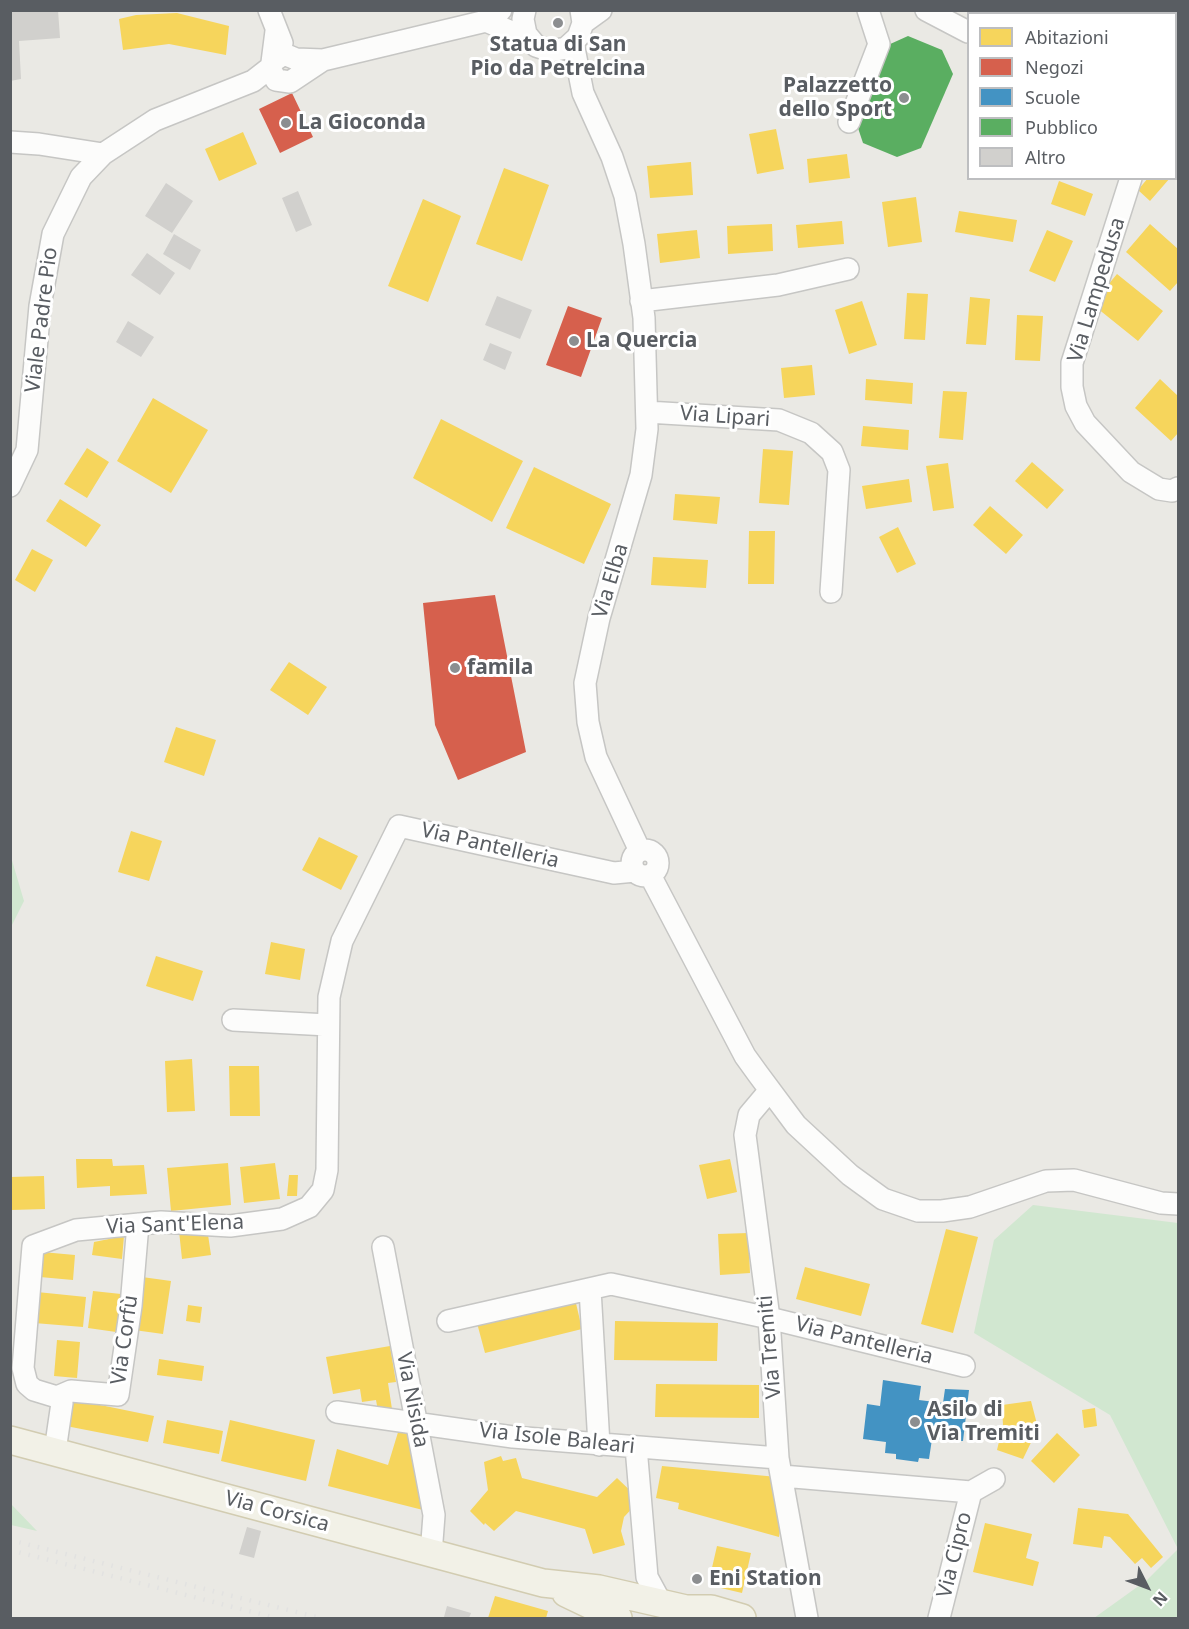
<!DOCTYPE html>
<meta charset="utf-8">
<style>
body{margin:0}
#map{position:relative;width:1189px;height:1629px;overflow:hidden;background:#eae9e4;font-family:"Noto Sans",sans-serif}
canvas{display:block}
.frame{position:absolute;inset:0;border:12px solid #595d62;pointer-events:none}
.legend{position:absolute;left:967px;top:12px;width:210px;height:168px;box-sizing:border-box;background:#fff;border:2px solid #bdbec0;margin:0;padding:8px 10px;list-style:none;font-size:18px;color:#595d62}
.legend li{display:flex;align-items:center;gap:12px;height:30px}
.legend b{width:30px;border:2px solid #bdbec0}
.north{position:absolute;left:1117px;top:1557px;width:60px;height:60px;-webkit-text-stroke:4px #fff;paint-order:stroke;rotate:132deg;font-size:16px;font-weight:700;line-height:24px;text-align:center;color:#595d62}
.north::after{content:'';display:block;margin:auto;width:21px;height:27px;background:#595d62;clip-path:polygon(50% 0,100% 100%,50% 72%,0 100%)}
</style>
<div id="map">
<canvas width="1189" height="1629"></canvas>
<div class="frame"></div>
<ul class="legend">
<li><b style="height:16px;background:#f6d55c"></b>Abitazioni</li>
<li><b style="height:16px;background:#d6604d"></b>Negozi</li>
<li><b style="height:16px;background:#4393c3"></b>Scuole</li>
<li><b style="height:16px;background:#5aae61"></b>Pubblico</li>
<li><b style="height:16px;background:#d1d0cd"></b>Altro</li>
</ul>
<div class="north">N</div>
</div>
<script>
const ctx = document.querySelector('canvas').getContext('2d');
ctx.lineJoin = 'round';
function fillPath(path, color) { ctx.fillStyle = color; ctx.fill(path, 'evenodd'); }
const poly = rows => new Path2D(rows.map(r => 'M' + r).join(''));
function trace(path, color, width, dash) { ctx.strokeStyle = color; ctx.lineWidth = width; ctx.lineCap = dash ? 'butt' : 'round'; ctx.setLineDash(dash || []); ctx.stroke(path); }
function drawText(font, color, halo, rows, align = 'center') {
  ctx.font = font + ' "Noto Sans",sans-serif'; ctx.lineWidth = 6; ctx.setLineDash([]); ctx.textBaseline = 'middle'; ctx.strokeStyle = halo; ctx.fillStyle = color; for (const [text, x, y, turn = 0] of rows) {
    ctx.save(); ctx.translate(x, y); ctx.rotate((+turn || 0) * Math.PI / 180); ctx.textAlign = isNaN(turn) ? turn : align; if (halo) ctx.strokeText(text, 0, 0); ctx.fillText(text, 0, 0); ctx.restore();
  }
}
fillPath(poly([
 [11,857,24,901,11,927,10,927],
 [1033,1205,1178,1223,1178,1618,1094,1618,1147,1580,1178,1549,1110,1415,974,1333,994,1240],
 [11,1504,37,1531,11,1525]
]), '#d1e7d0');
fillPath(poly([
 [177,13,229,26,226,55,169,44,123,50,119,19,136,15],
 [776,129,784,169,757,174,749,134],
 [243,132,257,164,219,181,205,149],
 [847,154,850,178,809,183,807,159],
 [691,162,693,195,650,198,647,166],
 [504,168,549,185,522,261,476,244],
 [1148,178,1170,178,1150,201,1138,190],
 [1059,181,1093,194,1085,216,1051,204],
 [916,197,922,242,888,247,882,202],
 [423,199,461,216,428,302,388,286],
 [959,211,1017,220,1013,242,955,232],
 [842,221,844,244,798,248,796,225],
 [772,224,773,251,728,254,727,226],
 [1150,224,1178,249,1178,282,1170,291,1126,252],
 [697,230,700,258,660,263,657,234],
 [1047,230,1073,241,1055,282,1029,271],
 [1117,274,1163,311,1138,341,1092,304],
 [907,293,928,294,925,340,904,339],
 [970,297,990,299,986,345,966,344],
 [862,301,877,345,849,354,835,310],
 [1017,315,1043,316,1040,361,1015,360],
 [812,365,815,395,784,398,781,368],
 [866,379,913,383,912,404,865,400],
 [1160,379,1178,396,1178,433,1171,441,1135,408],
 [943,391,967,392,963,440,939,438],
 [153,398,208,430,171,493,117,461],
 [441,419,523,461,492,522,413,478],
 [863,426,909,430,908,450,861,446],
 [87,448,109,462,87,498,64,484],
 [763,449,793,451,789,505,759,503],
 [1032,462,1064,490,1047,509,1015,481],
 [948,463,954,508,933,511,926,466],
 [534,467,611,504,584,564,506,528],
 [909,479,912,502,866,509,862,486],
 [675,494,720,497,717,524,673,520],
 [60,499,101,525,86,547,46,521],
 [990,506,1023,535,1006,554,973,525],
 [898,527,916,564,897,573,879,537],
 [749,531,775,531,774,584,748,584],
 [32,549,53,560,35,592,15,580],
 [653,557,708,560,706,588,651,585],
 [289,662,327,687,308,715,270,690],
 [176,727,216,740,204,776,164,762],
 [131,831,162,841,149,881,118,872],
 [319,837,358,856,341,890,302,870],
 [271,942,305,949,300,980,265,974],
 [156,956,203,971,193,1001,146,986],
 [192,1059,195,1111,167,1112,165,1061],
 [229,1066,259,1066,260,1116,230,1116],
 [76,1159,112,1159,113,1166,144,1165,147,1194,110,1196,110,1186,77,1188],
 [730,1159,737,1192,707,1199,699,1165],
 [228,1163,231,1205,171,1211,167,1168],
 [275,1163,280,1199,244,1203,240,1167],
 [289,1175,298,1175,297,1196,287,1196],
 [44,1176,45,1209,11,1210,10,1177],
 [207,1228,211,1255,182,1259,179,1231],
 [946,1229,978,1237,953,1333,921,1324],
 [748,1233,750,1273,720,1275,718,1234],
 [124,1236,122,1259,92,1255,94,1242],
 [42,1252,75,1255,73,1280,40,1277],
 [805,1267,870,1284,861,1316,796,1299],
 [142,1277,171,1281,163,1334,134,1330],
 [93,1291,121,1294,116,1332,88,1328],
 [37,1292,86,1297,83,1327,34,1323],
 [575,1299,582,1329,485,1353,477,1323],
 [188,1305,202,1307,200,1323,186,1321],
 [615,1321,718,1323,717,1361,614,1360],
 [57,1340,80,1342,77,1378,54,1376],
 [390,1346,396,1382,388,1383,392,1409,378,1411,376,1400,362,1402,360,1389,333,1394,326,1357],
 [159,1359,204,1366,202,1381,157,1375],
 [656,1384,759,1385,759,1418,655,1417],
 [71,1399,154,1416,148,1442,66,1426],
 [1031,1401,1038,1428,1023,1459,997,1450,1003,1425,1002,1405],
 [1095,1408,1097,1426,1084,1428,1082,1410],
 [167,1420,223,1431,219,1454,163,1443],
 [230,1420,315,1440,306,1481,221,1461],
 [399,1429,412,1431,423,1510,328,1486,337,1449,388,1465],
 [1057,1433,1080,1455,1054,1483,1031,1461],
 [501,1456,503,1461,516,1458,522,1478,597,1497,617,1478,640,1500,624,1517,621,1531,625,1545,593,1554,585,1529,516,1511,494,1531,485,1523,484,1525,470,1511,488,1490,484,1462],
 [662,1466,777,1477,783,1511,779,1537,678,1509,679,1503,656,1498],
 [1078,1508,1128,1514,1163,1557,1151,1568,1142,1558,1135,1564,1110,1537,1104,1536,1102,1548,1073,1544],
 [985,1523,1032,1534,1026,1558,1039,1562,1033,1586,973,1572],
 [717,1546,751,1553,742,1593,708,1585],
 [495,1596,548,1611,546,1618,488,1618]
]), '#f6d55c');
fillPath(poly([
 [292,93,313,137,280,153,259,109],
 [568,306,602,318,581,377,546,365],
 [495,595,526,752,458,780,435,725,423,603]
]), '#d6604d');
fillPath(poly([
 [883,1380,921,1386,919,1400,943,1403,945,1389,969,1390,963,1441,932,1439,929,1459,919,1458,918,1462,896,1459,896,1454,885,1453,886,1442,863,1439,867,1404,880,1406]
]), '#4393c3');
fillPath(poly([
 [908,36,942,50,953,74,921,148,897,157,863,143,856,122,888,45]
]), '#5aae61');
fillPath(poly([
 [10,10,58,10,60,38,19,41,21,79,10,81],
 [166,183,193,201,172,233,145,216],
 [298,191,312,225,296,232,282,198],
 [174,234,201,250,190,270,163,254],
 [147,253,175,273,160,295,131,275],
 [497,296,532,310,520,339,485,325],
 [128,321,154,337,141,357,116,342],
 [490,343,512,352,505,370,483,360],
 [247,1527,261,1531,254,1558,239,1554],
 [447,1606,471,1613,469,1618,444,1617]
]), '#d1d0cd');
const minor = poly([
 [269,10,282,43],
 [525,10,523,19,526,34,536,46,551,51,566,48,578,37,583,23,581,10],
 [926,10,968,32],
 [1039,14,1039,10],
 [486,21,530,40],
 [583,23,601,10],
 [276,31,271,70,276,80,290,82,323,60],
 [573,43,583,93,612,157,625,196,634,244,644,318,647,429,641,475,599,618,585,683,588,722,596,757,640,851],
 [272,62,284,54,296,59,323,60,486,21,501,10],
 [849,122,879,44,868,10],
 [1176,137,1178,138],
 [10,142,39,144,103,154],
 [1131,178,1072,363,1072,387,1076,406,1085,423,1131,472,1159,489,1172,491,1178,488],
 [641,301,778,285,848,269],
 [647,412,779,420,811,433,832,452,839,470,831,592],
 [10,486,27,450,40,306,53,234,81,177,103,154,155,120,253,81,271,67],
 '632 863a13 13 0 1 1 26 0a13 13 0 1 1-26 0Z',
 [650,875,745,1056,758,1074,796,1125,850,1175,883,1199,918,1211,942,1211,970,1207,1046,1181,1074,1180,1161,1203,1178,1204],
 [233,1020,328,1025],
 [770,1090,749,1115,745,1135,769,1318,778,1458,807,1618],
 [383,1247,434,1515,431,1554],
 [590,1289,599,1445],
 [448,1321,611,1284,769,1318,964,1366],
 [57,1397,71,1391,118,1395,131,1306,138,1224],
 [337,1412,513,1437,778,1458],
 [636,1447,647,1577,660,1601],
 [55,1451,62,1403,57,1397,34,1390,27,1384,23,1368,33,1246,76,1230,161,1222,230,1226,282,1219,309,1207,323,1190,327,1170,329,997,342,941,399,826,614,873,635,871],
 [782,1476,971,1492,994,1479],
 [939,1618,971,1492]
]);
const major = poly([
 [10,1440,543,1583,599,1589,686,1609,711,1609,742,1618],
 [566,1593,618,1618]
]);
trace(minor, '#c6c6c4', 24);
trace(major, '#d2ccb1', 30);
trace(minor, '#fcfcfb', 21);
trace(major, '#f2f1e7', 27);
trace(poly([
 [10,1540,320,1618],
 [10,1550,276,1618]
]), '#e2e2e1', 4.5, [1.5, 8]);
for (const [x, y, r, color] of [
 [558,23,6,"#8c8e90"],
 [904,98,6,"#8c8e90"],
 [286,123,6,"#8c8e90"],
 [574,341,6,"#8c8e90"],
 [455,668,6,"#8c8e90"],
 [915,1422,6,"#8c8e90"],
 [697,1579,6,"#8c8e90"]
]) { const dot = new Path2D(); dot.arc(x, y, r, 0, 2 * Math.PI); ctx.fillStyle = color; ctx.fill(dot); trace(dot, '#fff', 2); }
drawText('bold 21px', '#595d62', '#fff', [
 ["Statua di San",558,45,"center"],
 ["Pio da Petrelcina",558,69,"center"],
 ["Palazzetto",892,86,"right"],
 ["dello Sport",892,110,"right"],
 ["La Gioconda",298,123],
 ["La Quercia",586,341],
 ["famila",467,668],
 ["Asilo di",927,1410],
 ["Via Tremiti",927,1434],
 ["Eni Station",709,1579]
], 'left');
drawText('21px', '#595d62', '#fff', [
 ["Via Lampedusa",1097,290,-73],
 ["Viale Padre Pio",42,320,-83],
 ["Via Lipari",725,417,4],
 ["Via Elba",611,581,-73],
 ["Via Pantelleria",490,846,13],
 ["Via Sant'Elena",175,1225,-2],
 ["Via Corfù",125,1340,-82],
 ["Via Pantelleria",864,1341,14],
 ["Via Tremiti",770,1347,-95],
 ["Via Nisida",412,1400,79],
 ["Via Isole Baleari",557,1439,6],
 ["Via Corsica",277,1512,15],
 ["Via Cipro",955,1555,-76]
]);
</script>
